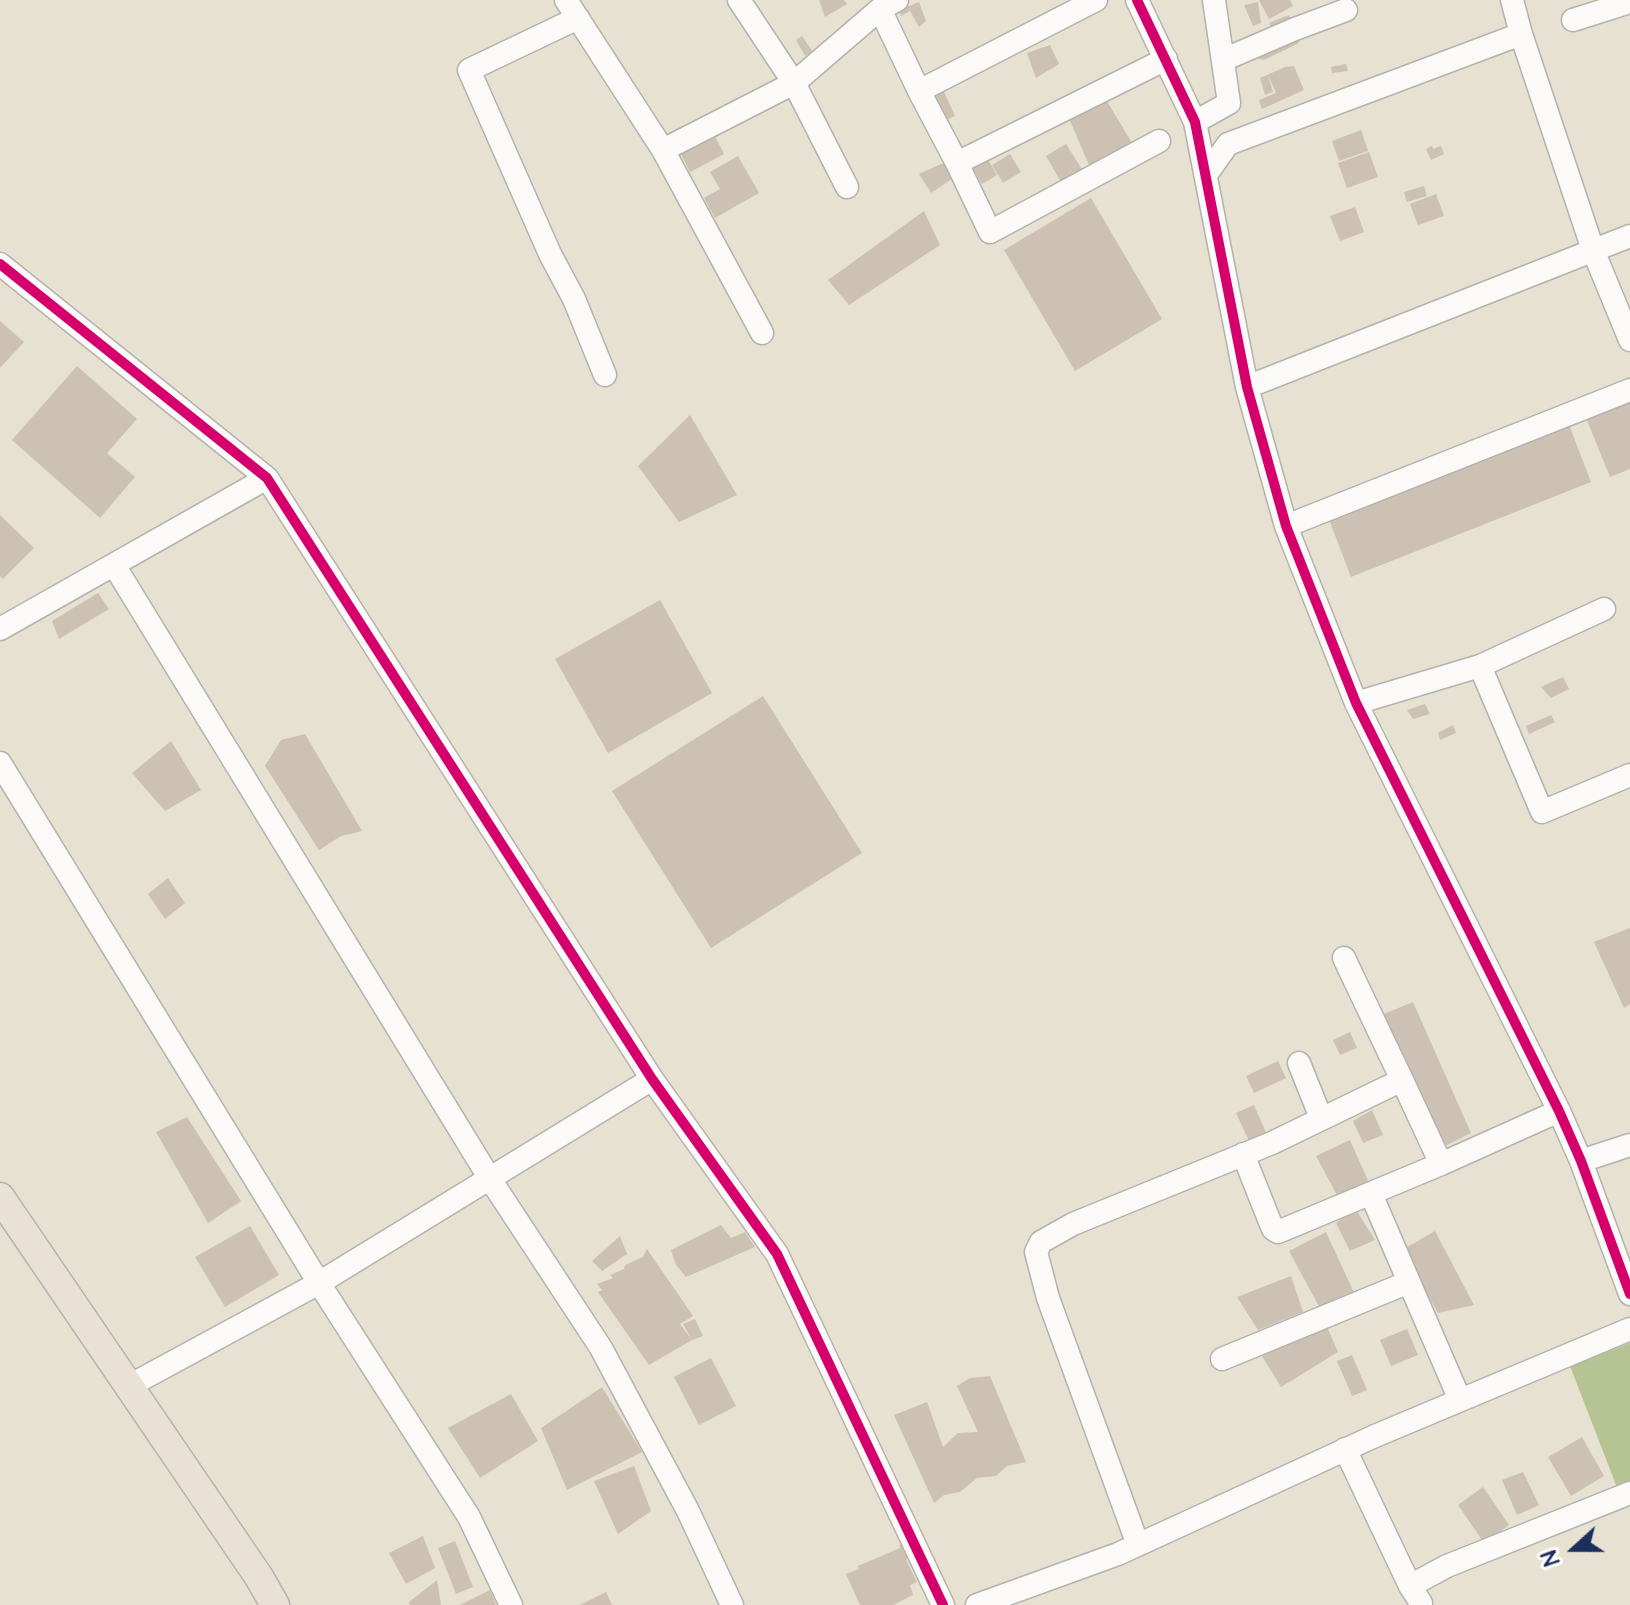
<!DOCTYPE html>
<style>
body{margin:0}
#map{position:relative;width:1630px;height:1605px;overflow:hidden;background:#e7e1d1;font-family:"Architects Daughter",sans-serif}
canvas{display:block}
.north{position:absolute;left:1534px;top:1509px;width:80px;height:80px;-webkit-text-stroke:6px #fdfcf7;paint-order:stroke;rotate:249deg;font-size:22px;font-weight:700;line-height:32px;text-align:center;color:#1b2f5e}
.north::after{content:'';display:block;margin:auto;width:28px;height:36px;background:#1b2f5e;clip-path:polygon(50% 0,100% 100%,50% 72%,0 100%)}
</style>
<div id="map">
<canvas width="1630" height="1605"></canvas>
<div class="north">N</div>
</div>
<script>
const ctx = document.querySelector('canvas').getContext('2d');
ctx.lineJoin = 'round';
function fillPath(path, color) { ctx.fillStyle = color; ctx.fill(path, 'evenodd'); }
const poly = rows => new Path2D(rows.map(r => 'M' + r).join(''));
function trace(path, color, width, dash) { ctx.strokeStyle = color; ctx.lineWidth = width; ctx.lineCap = dash ? 'butt' : 'round'; ctx.setLineDash(dash || []); ctx.stroke(path); }
fillPath(poly([
 [1630,1343,1630,1500,1623,1503,1570,1366]
]), '#b6c493');
fillPath(poly([
 [819,0,844,0,847,4,825,17],
 [1259,0,1290,0,1293,6,1269,19],
 [919,2,926,21,919,27,910,11,901,16,897,6,906,3,907,7],
 [1258,2,1261,23,1253,26,1244,5],
 [1289,15,1300,41,1297,44,1264,60,1256,58,1255,47,1275,37,1269,23],
 [802,36,812,51,805,56,796,40],
 [1050,45,1059,64,1036,78,1027,53],
 [1346,64,1348,71,1332,73,1331,67],
 [1294,66,1304,90,1262,109,1259,100,1276,93,1268,75,1273,92,1265,95,1260,78,1285,67],
 [941,85,955,116,941,122,927,91],
 [1105,98,1135,148,1089,165,1068,116],
 [1361,130,1368,151,1339,161,1332,141],
 [714,134,724,154,690,172,680,152],
 [1066,144,1085,174,1064,187,1046,156],
 [1432,146,1433,149,1441,146,1444,154,1431,160,1426,149],
 [1369,152,1378,177,1347,188,1338,163],
 [1010,154,1021,172,1003,183,992,165],
 [738,156,759,193,715,218,704,198,720,189,710,172],
 [987,158,997,175,982,184,972,167],
 [950,160,956,176,931,193,919,174],
 [1424,186,1427,196,1407,202,1404,192],
 [1436,194,1444,216,1418,225,1410,204],
 [1091,198,1162,319,1075,371,1004,250],
 [1355,207,1364,232,1340,241,1330,216],
 [924,211,940,245,849,305,828,280],
 [0,321,24,342,0,368],
 [77,366,137,419,107,453,135,477,100,518,12,440],
 [1630,400,1630,469,1610,477,1586,418],
 [690,415,737,495,679,522,638,466],
 [1568,422,1591,482,1351,577,1328,517],
 [0,515,34,548,3,579,0,576],
 [98,593,109,609,59,639,52,621],
 [660,600,712,693,608,753,555,659],
 [1563,677,1569,689,1551,698,1541,687],
 [763,696,862,853,711,948,612,791],
 [1425,704,1430,714,1413,719,1407,710],
 [1551,715,1555,722,1529,734,1526,726],
 [1453,725,1456,733,1440,740,1438,733],
 [305,734,362,831,341,836,319,850,265,766,281,740],
 [171,741,201,790,165,811,132,773],
 [168,878,185,903,165,919,148,894],
 [1630,928,1630,1004,1624,1008,1594,942],
 [1413,1002,1471,1133,1443,1147,1379,1016],
 [1350,1032,1357,1048,1340,1055,1333,1040],
 [1278,1061,1286,1078,1254,1093,1246,1076],
 [1254,1105,1266,1133,1249,1141,1236,1113],
 [1372,1110,1383,1135,1363,1143,1353,1121],
 [187,1117,241,1201,208,1223,156,1132],
 [1350,1140,1369,1183,1338,1197,1316,1156],
 [1355,1208,1375,1240,1350,1251,1336,1223],
 [721,1225,731,1238,745,1232,755,1247,686,1277,676,1265,671,1250],
 [250,1226,279,1275,225,1307,195,1257],
 [1435,1231,1474,1305,1438,1313,1402,1250],
 [1326,1232,1356,1297,1322,1312,1289,1251],
 [620,1236,627,1254,602,1271,592,1261],
 [647,1249,693,1316,680,1324,692,1340,683,1324,695,1319,703,1336,692,1340,649,1365,598,1292,602,1290,597,1284,613,1278,610,1275,624,1269,625,1265,643,1257],
 [1291,1276,1303,1312,1258,1330,1237,1297],
 [1325,1322,1338,1352,1281,1387,1260,1353],
 [1407,1329,1418,1355,1391,1366,1380,1340],
 [1352,1355,1367,1390,1352,1396,1337,1361],
 [711,1358,736,1406,699,1425,674,1377],
 [990,1376,1026,1462,1007,1466,996,1476,977,1478,960,1492,944,1495,934,1503,894,1415,927,1402,943,1447,958,1433,978,1432,957,1386,970,1378],
 [602,1387,642,1452,567,1490,541,1428],
 [511,1394,538,1441,480,1478,448,1428],
 [1582,1437,1604,1476,1571,1496,1548,1457],
 [634,1466,651,1511,618,1534,594,1481],
 [1523,1472,1539,1505,1517,1515,1502,1480],
 [1483,1487,1509,1525,1484,1543,1458,1505],
 [423,1536,435,1568,406,1584,389,1553],
 [455,1541,473,1587,456,1594,438,1548],
 [899,1545,903,1545,909,1555,906,1560,917,1582,910,1585,913,1595,893,1605,860,1605,846,1574,859,1569,858,1566,900,1548],
 [437,1580,441,1605,410,1605,409,1602],
 [490,1590,496,1605,460,1605],
 [606,1592,612,1605,580,1605]
]), '#ccc1b3');
const minor = poly([
 [566,0,663,150,794,83,739,0],
 [1137,0,1195,122,1247,387,1286,526,1356,703,1559,1111,1581,1161,1630,1294],
 [1512,0,1521,34,1593,250,1630,340],
 [880,9,919,91,957,163],
 [578,18,469,70,550,254,574,299,605,375],
 [1573,20,1630,2],
 [1223,60,1295,29,1346,10],
 [919,91,1096,0],
 [1195,122,1229,103,1214,0],
 [1159,141,990,232,957,163,1166,59],
 [663,150,762,333],
 [1206,175,1228,144,1521,34],
 [847,187,794,83,880,9,897,0],
 [0,264,267,478,652,1079,777,1254,943,1605],
 [1247,387,1630,236],
 [1286,526,1630,390],
 [114,565,490,1179,601,1348,688,1511,732,1605],
 [0,629,267,478],
 [1480,666,1542,812,1630,775],
 [1356,703,1480,666,1604,609],
 [0,763,319,1283,469,1517,511,1605],
 [1344,958,1402,1080],
 [1299,1063,1321,1118],
 [1243,1154,1268,1217,1273,1229,1278,1232,1441,1164,1559,1111],
 [1581,1161,1630,1145],
 [1371,1194,1460,1400],
 [1222,1359,1409,1282],
 [129,1386,319,1283,652,1079],
 [1345,1449,1410,1586,1421,1603],
 [1138,1545,1048,1298,1036,1252,1041,1242,1073,1224,1272,1143,1402,1080,1441,1164],
 [1410,1586,1447,1566,1630,1493],
 [977,1605,1118,1554,1375,1436,1630,1329]
]);
const major = poly([
 [0,1197,259,1577,275,1605]
]);
trace(minor, '#b4b2ad', 25);
trace(major, '#b4b2ad', 31);
trace(minor, '#fbfaf8', 22);
trace(major, '#e9e1d4', 28);
trace(poly([
 [1137,0,1195,122,1247,387,1286,526,1356,703,1559,1111,1581,1161,1630,1294],
 [0,264,267,478,652,1079,777,1254,943,1605]
]), '#d6006c', 10);
</script>
